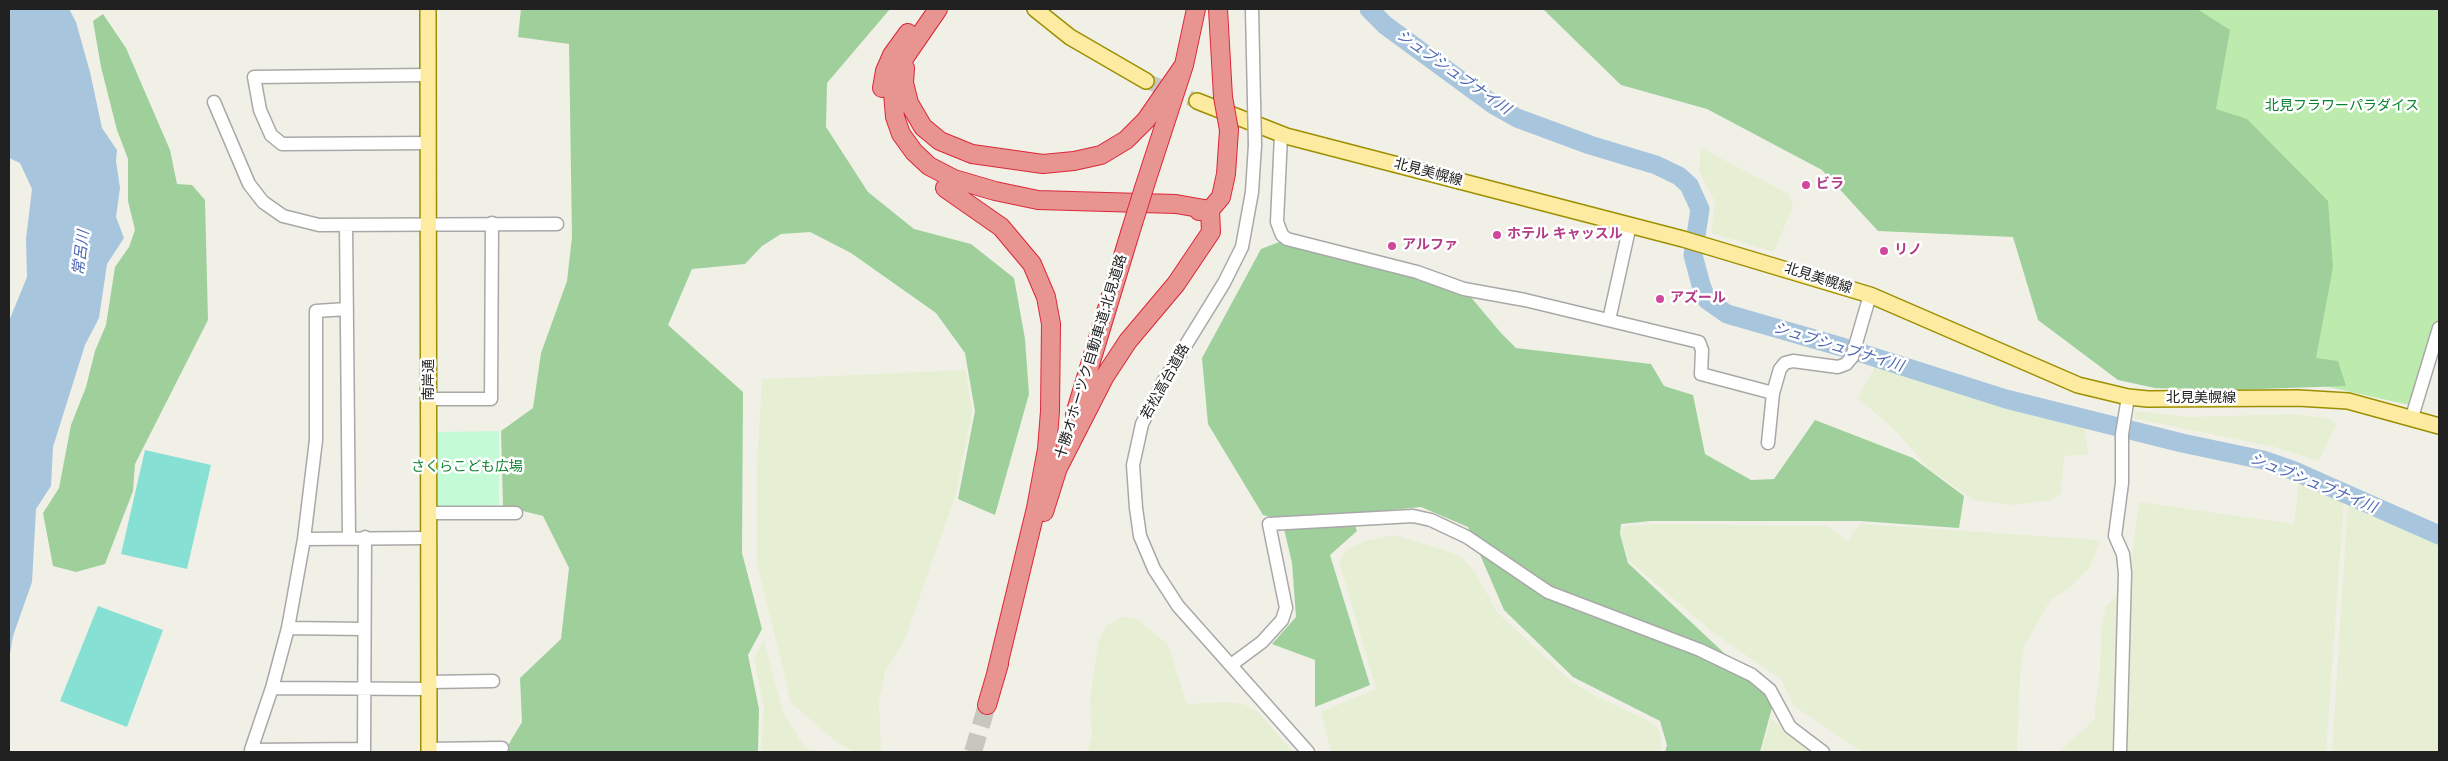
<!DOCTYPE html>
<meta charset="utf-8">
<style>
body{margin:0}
#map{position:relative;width:2448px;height:761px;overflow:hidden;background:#f1f0e7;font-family:"Nunito Sans",sans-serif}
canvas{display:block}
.frame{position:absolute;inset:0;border:10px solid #212121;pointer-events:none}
</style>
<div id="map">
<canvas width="2448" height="761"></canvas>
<div class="frame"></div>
</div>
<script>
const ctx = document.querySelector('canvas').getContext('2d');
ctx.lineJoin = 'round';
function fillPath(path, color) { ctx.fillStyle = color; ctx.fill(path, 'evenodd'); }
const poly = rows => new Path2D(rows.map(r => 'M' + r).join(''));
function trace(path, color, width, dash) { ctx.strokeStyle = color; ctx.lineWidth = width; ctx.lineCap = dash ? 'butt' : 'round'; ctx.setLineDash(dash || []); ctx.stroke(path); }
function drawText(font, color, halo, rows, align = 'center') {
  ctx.font = font + ' "Nunito Sans","Noto Sans JP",sans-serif'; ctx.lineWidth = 5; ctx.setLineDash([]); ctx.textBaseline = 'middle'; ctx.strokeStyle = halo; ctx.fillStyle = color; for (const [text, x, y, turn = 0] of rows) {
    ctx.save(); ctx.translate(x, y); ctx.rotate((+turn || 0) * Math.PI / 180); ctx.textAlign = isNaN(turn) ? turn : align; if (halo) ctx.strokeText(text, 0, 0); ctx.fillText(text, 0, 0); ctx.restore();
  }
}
fillPath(poly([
 [1701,148,1789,194,1793,206,1774,252,1711,233,1715,202,1699,171],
 [1876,365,2084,424,2088,454,2064,456,2061,494,2051,500,2010,505,1974,500,1928,468,1894,429,1858,398],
 [966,370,972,412,956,494,905,639,885,672,879,701,881,751,854,752,839,744,791,703,757,564,757,462,762,379],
 [2135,411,2188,417,2293,414,2331,419,2336,425,2319,461,2274,447,2133,418],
 [2299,482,2344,499,2326,752,2126,752,2129,576,2139,502,2294,524],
 [2348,501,2439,544,2439,752,2332,752],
 [1656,524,1828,526,1847,541,1860,524,2100,540,2090,567,2070,588,2051,599,2024,647,2020,675,2017,752,1862,752,1794,706,1781,679,1715,634,1629,561,1621,536,1624,526],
 [1394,535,1459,555,1475,572,1497,612,1572,682,1595,696,1649,721,1658,728,1661,739,1661,752,1331,752,1321,712,1376,689,1339,561,1347,550,1365,541],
 [2117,595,2116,752,2059,752,2094,720,2100,670,2101,632,2106,606],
 [1122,617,1137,619,1168,645,1187,704,1225,702,1244,704,1258,712,1293,752,1087,752,1092,736,1090,700,1098,642,1106,626],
 [764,641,783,712,805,748,826,752,764,752,761,749,764,710,754,657],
 [1771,718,1789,735,1815,752,1761,752]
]), '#e6efd3');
fillPath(poly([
 [2114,9,2439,9,2439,323,2428,347,2409,405,2311,383]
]), '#bdebae');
fillPath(poly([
 [521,9,890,9,827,83,826,127,868,192,914,229,971,244,1014,278,1025,339,1029,394,995,515,958,499,975,411,965,353,936,313,851,253,810,232,781,234,762,246,745,264,692,269,668,325,743,392,742,553,762,629,748,655,759,709,758,752,504,752,522,722,520,678,561,639,569,568,543,516,503,506,501,431,533,408,541,353,567,281,572,237,569,44,518,37],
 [1543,9,2197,9,2230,30,2216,109,2247,119,2328,201,2333,267,2316,358,2338,361,2346,386,2230,390,2155,388,2118,380,2038,320,2013,237,1878,231,1822,170,1707,109,1621,85],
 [103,14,126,48,170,150,177,184,192,185,205,200,208,320,135,464,133,491,105,564,76,572,53,566,43,513,59,488,71,425,86,387,95,351,106,325,115,267,129,247,135,230,128,201,128,159,117,130,101,67,93,21],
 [1287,239,1464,289,1501,333,1516,348,1651,364,1664,386,1693,395,1705,454,1751,480,1774,479,1815,420,1913,458,1964,496,1959,528,1860,521,1651,521,1621,524,1620,534,1628,563,1755,682,1773,704,1760,752,1665,752,1667,745,1660,721,1573,677,1504,610,1468,527,1421,507,1351,514,1357,531,1330,555,1370,685,1315,707,1315,660,1272,644,1296,617,1292,563,1282,520,1263,515,1208,424,1202,358,1261,249]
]), '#9fd09c');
fillPath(poly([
 [499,431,499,505,435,508,436,432]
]), '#c5fad6');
fillPath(poly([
 [145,450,211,465,187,569,121,554],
 [98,606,163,630,127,727,60,701]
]), '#86e0d3');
fillPath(poly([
 [9,9,69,9,76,22,90,72,102,128,117,150,116,161,120,188,116,217,124,238,107,264,99,318,85,345,53,447,51,486,36,509,32,582,13,636,9,660,9,321,27,277,26,239,32,189,20,163,9,158]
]), '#a8c5de');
trace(poly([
 [1369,9,1385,25,1494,105,1517,118,1590,145,1656,165,1679,176,1689,185,1700,209,1693,255,1701,285,1707,300,1727,314,1842,347,2006,399,2182,443,2263,460,2292,470,2439,535]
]), '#a8c5de', 19);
trace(poly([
 [1146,81,1197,101]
]), '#c7c7bf', 15, [15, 8]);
trace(poly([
 [973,752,987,705]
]), '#c7c7bf', 18, [18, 9]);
const minor = poly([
 [1252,9,1254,101],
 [427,75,254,77,260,110,271,135,282,144,429,143],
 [214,102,249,184,263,202,283,216,319,225,557,224],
 [1281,135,1277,222,1282,235,1287,239,1417,272,1464,289,1525,300,1699,342,1702,350,1701,374,1773,393],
 [1255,145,1252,192,1242,247,1224,283,1163,382,1142,424,1133,465,1136,508,1140,536,1154,569,1178,606,1308,752],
 [346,225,349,537],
 [347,309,316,311,316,440,304,539,288,628,272,688,251,750,364,749],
 [1609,320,1630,225],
 [430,399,491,399,492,223],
 [2412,417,2439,328],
 [1768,443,1773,393,1780,369,1785,363,1793,361,1838,367,1846,364,1852,357,1870,295],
 [429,513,516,513],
 [304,539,429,538],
 [288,628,364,629],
 [1231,665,1262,642,1282,620,1286,608,1269,524,1413,516,1431,520,1467,537,1548,592,1700,650,1752,675,1770,690,1790,727,1823,752],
 [429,682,493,681],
 [272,688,429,689],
 [429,749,502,748],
 [364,752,365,537],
 [2120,752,2125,573,2123,554,2115,536,2122,483,2122,434,2128,397]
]);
const major = poly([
 [428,9,429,752],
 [1035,9,1070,37,1146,81],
 [1197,101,1286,136,1683,239,1870,295,2078,385,2128,397,2148,399,2298,398,2348,401,2439,426]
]);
const highway = poly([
 [938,9,905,57,896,74,893,93,895,117,901,134,914,152,929,166,954,179,995,191,1038,200,1176,204,1210,210,1211,232,1176,284,1128,341,1105,376,1058,468],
 [1218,9,1223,97],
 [905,68,904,83,909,103,923,127,940,141,972,154,1043,164,1074,161,1101,155,1126,140,1146,120,1184,65],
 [882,88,885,71,892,55,908,33],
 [945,188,1001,227,1032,264,1046,297,1051,324,1050,411,1047,449,1036,508,996,674],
 [1144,188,1184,65,1196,9],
 [1199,211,1210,210,1221,197,1226,174,1229,130],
 [1075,414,1130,233],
 [1044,512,1061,458],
 [987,705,999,664]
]);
trace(minor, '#a8a8a8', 15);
trace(major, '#9d8f00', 18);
trace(highway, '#dc273a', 20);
trace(minor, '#fff', 12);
trace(major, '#fceba1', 15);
trace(highway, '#e89490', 18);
const minorBridge = poly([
 [1254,101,1255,145]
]);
const highwayBridge = poly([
 [1223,97,1229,130],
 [1130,233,1144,188]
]);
trace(minorBridge, '#a8a8a8', 15, []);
trace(highwayBridge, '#dc273a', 20, []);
trace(minorBridge, '#fff', 12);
trace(highwayBridge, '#e89490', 18);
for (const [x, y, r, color] of [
 [1806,185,5,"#d1479c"],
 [1497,235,5,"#d1479c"],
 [1392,246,5,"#d1479c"],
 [1884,251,5,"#d1479c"],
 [1660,299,5,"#d1479c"]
]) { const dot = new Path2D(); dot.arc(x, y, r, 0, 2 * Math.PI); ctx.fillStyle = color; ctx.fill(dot); trace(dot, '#fff', 2); }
drawText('14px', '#0c8232', '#fff', [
 ["北見フラワーパラダイス",2342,107],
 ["さくらこども広場",467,468]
]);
drawText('14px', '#212121', '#fff', [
 ["北見美幌線",1428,173,15],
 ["北見美幌線",1818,279,18],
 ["十勝オホーツク自動車道;北見道路",1092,357,-73],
 ["南岸通",430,380,-90],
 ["若松高台道路",1166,382,-61],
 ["北見美幌線",2201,399]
]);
drawText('bold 14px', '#b23c85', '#fff', [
 ["ビラ",1816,185],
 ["ホテル キャッスル",1507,235],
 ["アルファ",1402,246],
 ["リノ",1894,251],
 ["アズール",1670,299]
], 'left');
drawText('italic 15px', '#4c66b2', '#fff', [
 ["シュブシュブナイ川",1453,73,35],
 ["常呂川",82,253,-83],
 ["シュブシュブナイ川",1838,348,17],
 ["シュブシュブナイ川",2313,484,22]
]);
</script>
